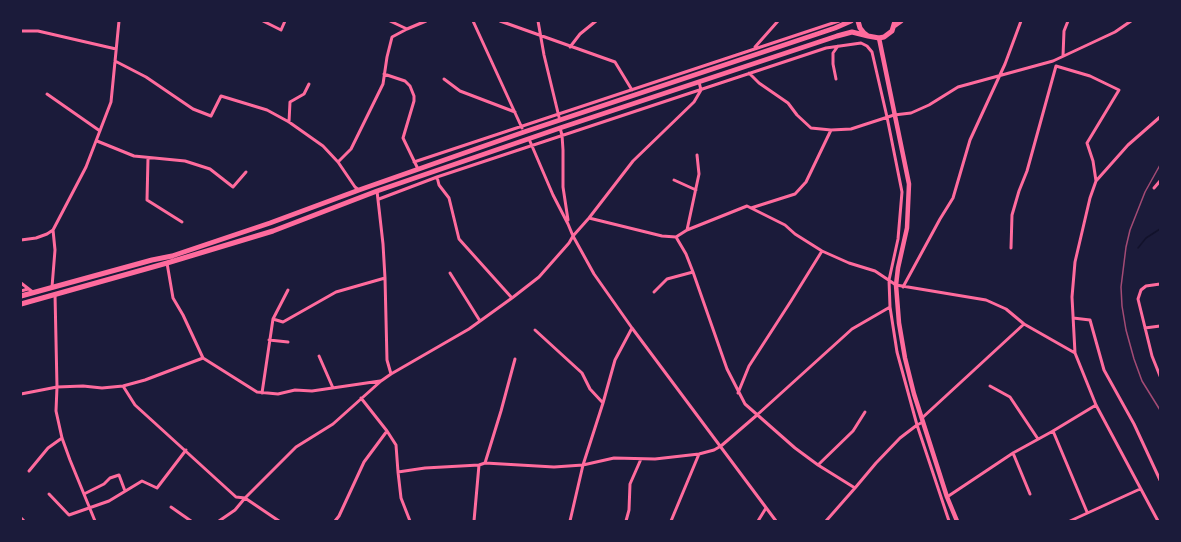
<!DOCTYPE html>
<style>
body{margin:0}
#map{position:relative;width:1181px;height:542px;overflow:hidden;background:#1b1b3a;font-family:"Sofia Sans Condensed",sans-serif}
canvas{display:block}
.frame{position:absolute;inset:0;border:22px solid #1b1b3a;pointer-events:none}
</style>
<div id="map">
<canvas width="1181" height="542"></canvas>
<div class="frame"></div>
</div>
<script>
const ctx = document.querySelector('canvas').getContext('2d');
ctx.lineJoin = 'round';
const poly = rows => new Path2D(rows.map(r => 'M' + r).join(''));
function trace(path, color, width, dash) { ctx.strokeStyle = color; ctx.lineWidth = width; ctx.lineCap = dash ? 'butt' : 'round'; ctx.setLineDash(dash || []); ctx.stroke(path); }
trace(poly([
 [1138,248,1146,238,1160,229]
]), '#12122b', 1.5);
trace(poly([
 [263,21,281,30,285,21],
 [390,21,407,29,426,21],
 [473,21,522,128],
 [500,21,615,62,632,90],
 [538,21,544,55,559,117],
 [21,31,38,31,116,49],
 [570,47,580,34,596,21],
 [755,47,778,21],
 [1063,56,1064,31,1068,21],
 [115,61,146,77,193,109,211,116,221,96,267,110,289,122,323,146,338,162,355,187,359,190],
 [1056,66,1090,76,1119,90,1087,143,1093,161,1096,181],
 [749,73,759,83,788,103,797,115,811,128,831,130,851,129,894,115,911,113,929,105,958,87,1053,61,1115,32,1131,21],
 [384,74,405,81,410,86,414,96,414,101,403,138,418,169],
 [444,79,460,91,515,112],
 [836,79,833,64,833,53,838,46],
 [47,94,100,131],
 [289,122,290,102,304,94,309,84],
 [560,128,562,135,563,150,563,187,568,220],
 [529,139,553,195,568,224,573,236,594,274,632,328,776,521],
 [97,141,134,156,185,161,210,169,233,187,246,172],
 [148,158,147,200,182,222],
 [338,162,351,149,383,84,387,57,392,37,407,29],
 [414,162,839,21],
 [437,177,439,185,449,198,459,239,512,298],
 [674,180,696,190],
 [1154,188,1160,181],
 [377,191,383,244,385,278,387,360,391,374],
 [379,199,437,177,826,48,861,43,867,46,872,52,887,117,902,192,898,239,889,280,890,307,897,352,917,425,949,521],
 [751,208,795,194,806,182,831,130],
 [589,218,662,236,676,237,686,254,693,272,727,369,745,404,795,448,818,465,855,488],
 [687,230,699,174,697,155],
 [676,237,687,230,747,206,785,225,795,234,822,251,849,263,875,271,896,285,986,300,1006,309,1024,324,1075,353],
 [21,240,36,238,47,234,53,230],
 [1011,248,1012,215,1019,191,1027,171,1056,66],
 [167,263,173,298,183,315,203,358,257,392,278,394,295,390,312,391,380,381],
 [450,273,480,321],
 [21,283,34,293],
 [1160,284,1146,286,1141,290,1138,299,1152,356,1160,376],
 [52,287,55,250,53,230,86,167,111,102,119,21],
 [903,287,940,219,953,198,970,140,1005,64,1021,21],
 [21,291,28,289],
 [654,292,667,279,693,272],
 [55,294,57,387,56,411,62,438,70,460,95,521],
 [1073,318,1090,320,1104,370,1134,424,1160,480],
 [273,319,283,322,336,292,385,278],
 [1145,328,1160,326],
 [535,330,582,373,590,389,603,403],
 [269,340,288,342],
 [319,356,333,388],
 [123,386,135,405,236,497,245,498,279,521],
 [990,386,1010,397,1038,439],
 [262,393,273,319,288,290],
 [738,393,749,366,791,301,822,251],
 [21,394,57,387,83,386,102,388,123,386,145,380,203,358],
 [361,398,387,431,396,445,398,472,401,498,410,521],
 [922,418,1024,324],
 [1053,431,1087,512],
 [1013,453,1030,494],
 [485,463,501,411,515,359],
 [818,465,853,431,865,412],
 [29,471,48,448,62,438],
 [398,472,425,468,479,465,485,463,554,467,583,465,614,458,655,459,699,454,714,450,721,446,757,415,852,329,890,307],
 [49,494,69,515,109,501,142,481,157,488,186,450],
 [84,494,104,484,110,478,119,475,125,491],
 [947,497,1013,453,1053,431,1096,405],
 [171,507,191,521],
 [21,518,24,521],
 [219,521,235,510,245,498,296,447,333,424,381,381,391,374,469,329,512,298,539,277,569,243,573,236,589,218,633,161,694,102,701,90,699,82],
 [335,521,339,516,364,462,387,431],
 [474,521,479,465],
 [570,521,583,465,603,403,615,360,632,328],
 [626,521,629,510,630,484,641,459],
 [671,521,699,454],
 [758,521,766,508],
 [826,521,855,488,876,463,900,438,917,425,923,422],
 [1070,521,1140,489],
 [1158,521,1096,405,1075,353,1072,297,1075,262,1090,198,1096,181,1128,145,1160,117]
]), '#ff6b9d', 3);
trace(poly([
 [879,38,909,184,907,228,898,268,896,285,899,323,905,358,914,394,947,497,957,521]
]), '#ff6b9d', 4.5);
trace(poly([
 [858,21,860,28,864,33,868,36,879,38,884,37,892,31,895,21],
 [894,26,901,21],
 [21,296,152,260,172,256,270,223,359,190,524,132,835,28,851,21],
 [21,304,167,263,273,231,377,191,560,128,837,36,852,32,868,36]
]), '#ff6b9d', 5);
trace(poly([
 [1160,165,1145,192,1130,230,1126,247,1121,287,1122,306,1126,330,1134,359,1142,381,1160,410]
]), '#a44b75', 1.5);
</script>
